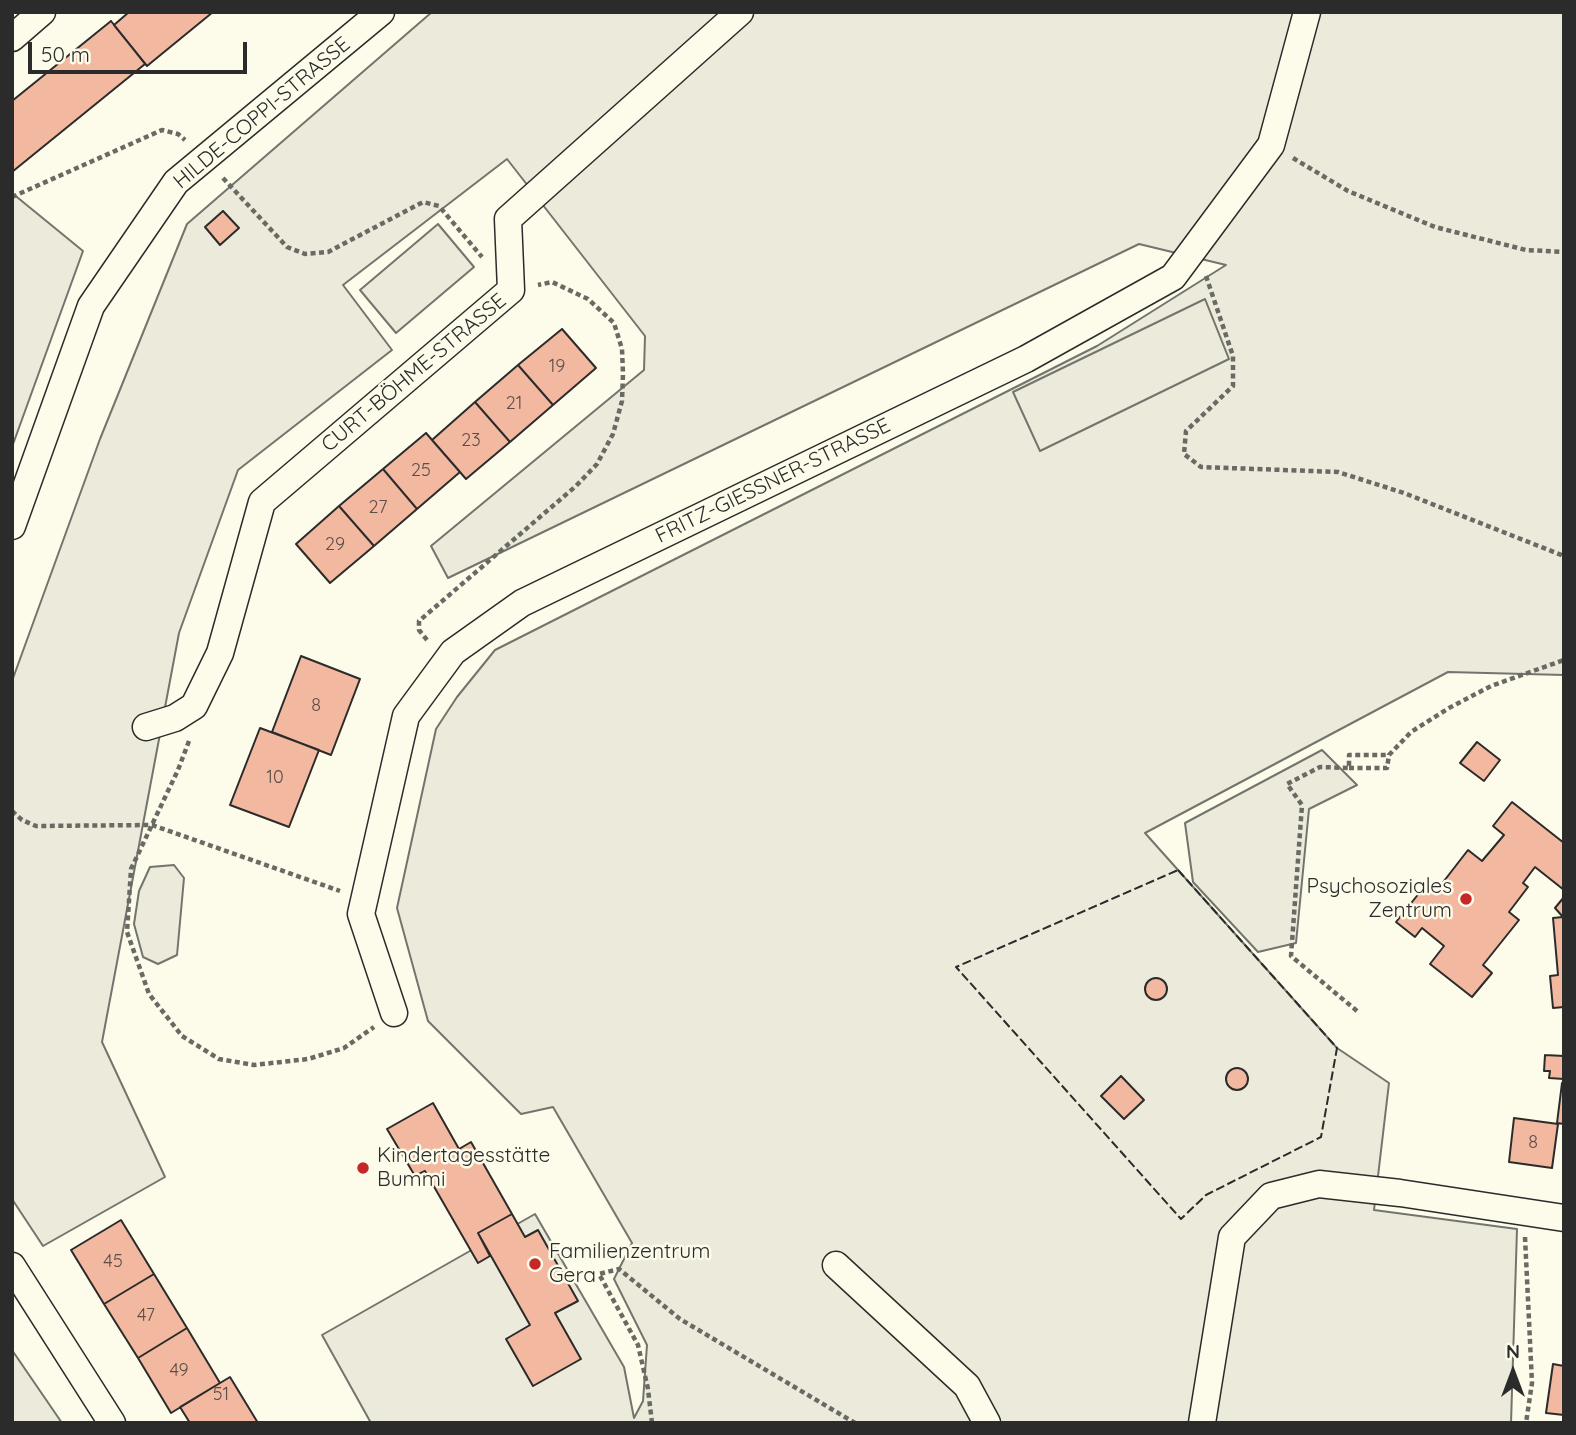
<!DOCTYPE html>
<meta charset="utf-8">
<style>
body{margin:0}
#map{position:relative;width:1576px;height:1435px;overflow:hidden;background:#fdfbea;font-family:Quicksand,sans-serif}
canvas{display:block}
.frame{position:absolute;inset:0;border:14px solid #2b2b2b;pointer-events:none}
.north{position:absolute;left:1478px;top:1337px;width:70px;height:70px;-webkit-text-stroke:5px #fdfbea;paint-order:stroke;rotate:0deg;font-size:19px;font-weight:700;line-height:28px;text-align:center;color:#2b2b2b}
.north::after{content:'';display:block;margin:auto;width:24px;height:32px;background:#2b2b2b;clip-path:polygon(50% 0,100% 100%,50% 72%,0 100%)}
.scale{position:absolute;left:28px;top:42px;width:219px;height:32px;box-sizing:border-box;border:4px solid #2b2b2b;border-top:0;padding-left:9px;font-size:21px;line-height:24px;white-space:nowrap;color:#2b2b2b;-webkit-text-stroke:5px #fdfbea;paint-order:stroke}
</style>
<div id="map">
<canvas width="1576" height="1435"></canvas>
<div class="frame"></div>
<div class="north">N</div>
<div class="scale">50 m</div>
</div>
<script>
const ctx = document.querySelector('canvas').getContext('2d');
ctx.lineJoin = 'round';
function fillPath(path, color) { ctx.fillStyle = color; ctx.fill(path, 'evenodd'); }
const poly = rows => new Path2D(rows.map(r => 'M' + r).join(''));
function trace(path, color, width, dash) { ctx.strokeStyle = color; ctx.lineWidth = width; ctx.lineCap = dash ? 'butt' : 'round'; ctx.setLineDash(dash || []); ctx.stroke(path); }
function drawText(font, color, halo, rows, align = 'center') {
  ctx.font = font + ' Quicksand,sans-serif'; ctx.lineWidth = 5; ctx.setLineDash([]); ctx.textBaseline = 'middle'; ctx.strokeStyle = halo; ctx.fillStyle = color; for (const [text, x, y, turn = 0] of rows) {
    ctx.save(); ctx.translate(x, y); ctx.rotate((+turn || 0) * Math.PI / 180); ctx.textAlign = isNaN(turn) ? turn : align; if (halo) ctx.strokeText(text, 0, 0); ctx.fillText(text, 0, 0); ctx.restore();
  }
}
const green = poly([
 [432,12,1564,12,1564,675,1448,672,1145,833,1337,1048,1389,1083,1374,1210,1517,1229,1511,1423,371,1423,322,1335,535,1214,624,1367,634,1418,643,1401,647,1345,614,1279,632,1243,553,1107,521,1114,428,1021,397,908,436,729,457,697,495,650,1097,346,1226,265,1139,244,448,578,431,546,644,370,645,336,507,159,343,285,392,350,238,470,179,633,102,1042,165,1177,43,1246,12,1199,12,681,100,439,187,224,432,12],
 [12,193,83,251,12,447,12,193],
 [438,224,474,267,396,333,360,290,438,224],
 [1322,750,1357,785,1309,809,1296,943,1258,952,1193,882,1185,823,1322,750],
 [174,865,184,878,177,955,158,964,143,957,134,924,139,891,150,867,174,865]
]);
fillPath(green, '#ecebdb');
trace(green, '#74746e', 2);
const parking = poly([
 [1205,299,1229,359,1040,451,1013,392,1205,299],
 [12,1350,62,1423,12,1423,12,1350]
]);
fillPath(parking, '#eceadb');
trace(parking, '#74746e', 2);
const building = poly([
 [129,12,213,12,147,66,114,25,129,12],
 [111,21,145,64,12,172,12,101,111,21],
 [223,211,239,228,220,245,205,227,223,211],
 [562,329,596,368,553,405,518,365,562,329],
 [518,365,553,405,510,442,475,402,518,365],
 [475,402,510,442,466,479,432,440,475,402],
 [426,433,460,472,417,509,383,469,426,433],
 [383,469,417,509,374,546,339,506,383,469],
 [339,506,374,546,330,583,296,544,339,506],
 [301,656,360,679,331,755,272,732,301,656],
 [260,728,319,750,289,827,230,805,260,728],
 [1477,742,1500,760,1484,781,1460,763,1477,742],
 [1512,802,1564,843,1564,890,1535,867,1523,883,1528,887,1509,912,1519,920,1483,965,1492,973,1472,997,1430,964,1444,946,1422,928,1415,937,1396,922,1428,882,1437,890,1468,850,1482,861,1504,835,1493,826,1512,802],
 [1564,897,1564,1007,1553,1008,1550,976,1558,975,1553,918,1563,917,1555,908,1564,897],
 '1145 989a11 11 0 1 1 22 0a11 11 0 1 1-22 0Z',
 [1545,1055,1564,1056,1564,1079,1549,1078,1550,1071,1544,1071,1545,1055],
 '1226 1079a11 11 0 1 1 22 0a11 11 0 1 1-22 0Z',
 [1121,1076,1144,1100,1124,1119,1101,1096,1121,1076],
 [1562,1083,1564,1083,1564,1124,1557,1123,1562,1083],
 [433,1103,459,1149,471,1142,512,1214,478,1233,490,1256,478,1263,425,1171,415,1176,387,1129,433,1103],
 [1514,1118,1558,1124,1552,1168,1509,1162,1514,1118],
 [512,1214,525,1237,538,1230,578,1301,555,1313,581,1359,533,1386,506,1339,530,1325,478,1233,512,1214],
 [121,1220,154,1274,104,1304,71,1250,121,1220],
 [154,1274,187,1328,138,1358,104,1304,154,1274],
 [187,1328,220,1383,171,1413,138,1358,187,1328],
 [1553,1364,1564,1366,1564,1415,1546,1413,1553,1364],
 [230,1377,258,1423,190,1423,180,1407,230,1377]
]);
fillPath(building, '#f2b8a0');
trace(building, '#2b2b2b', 2);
const street = poly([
 [12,38,42,12],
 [12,526,91,306,176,182,381,12],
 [146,727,175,718,194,706,220,653,262,502,511,290,508,219,740,12],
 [394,1013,361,914,406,716,453,652,522,603,1026,359,1173,277,1271,145,1307,12],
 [836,1265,967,1386,987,1423],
 [12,1266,112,1423],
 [1202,1423,1232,1237,1271,1196,1319,1184,1400,1193,1564,1218]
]);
trace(street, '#2b2b2b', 29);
trace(poly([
 [1293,158,1348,191,1435,227,1526,250,1564,252],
 [223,178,287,247,305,254,328,252,423,202,439,206,482,257],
 [12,197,162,130,178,134,185,140],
 [1206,276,1233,356,1233,386,1186,431,1184,454,1201,467,1338,472,1404,493,1564,556],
 [427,640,419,630,419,621,576,486,597,464,613,434,622,401,623,374,622,349,614,323,588,299,552,282,538,285],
 [189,741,178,770,131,869,127,932,149,994,182,1036,219,1059,254,1065,308,1059,344,1048,374,1027],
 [1349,768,1387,768,1389,755,1411,732,1449,708,1491,686,1564,660],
 [12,811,22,820,36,826,152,825,340,891],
 [1357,1011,1291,956,1302,805,1287,784,1320,767,1349,768,1349,755,1389,755],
 [1525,1237,1532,1383,1526,1423],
 [652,1423,648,1389,638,1345,599,1274,619,1269,680,1319,855,1423]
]), '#6a6964', 4.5, [5, 3.5]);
trace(street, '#fdfbea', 26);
trace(poly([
 [1178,870,1337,1048,1321,1137,1206,1195,1181,1219,956,967,1178,870]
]), '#2b2b2b', 2, [9, 3.5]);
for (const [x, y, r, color] of [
 [1466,899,7,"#c62828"],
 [363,1168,7,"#c62828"],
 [535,1264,7,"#c62828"]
]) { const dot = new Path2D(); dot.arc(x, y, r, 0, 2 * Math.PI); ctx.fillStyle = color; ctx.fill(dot); trace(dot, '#fdfbea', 2.5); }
drawText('18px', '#5d4e48', null, [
 ["19",557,367],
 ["21",514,404],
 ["23",471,441],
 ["25",421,471],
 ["27",378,508],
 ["29",335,545],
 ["8",316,706],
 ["10",275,778],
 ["8",1533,1143],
 ["45",113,1262],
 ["47",146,1316],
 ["49",179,1371],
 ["51",221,1395]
]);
drawText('21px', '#2b2b2b', '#fdfbea', [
 ["HILDE-COPPI-STRASSE",262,113,-40],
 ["CURT-BÖHME-STRASSE",414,373,-40],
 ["FRITZ-GIESSNER-STRASSE",773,481,-26]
]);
drawText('21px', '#2b2b2b', '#fdfbea', [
 ["Psychosoziales",1452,887,"right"],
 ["Zentrum",1452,911,"right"],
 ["Kindertagesstätte",377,1156],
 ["Bummi",377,1180],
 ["Familienzentrum",549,1252],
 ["Gera",549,1276]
], 'left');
</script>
